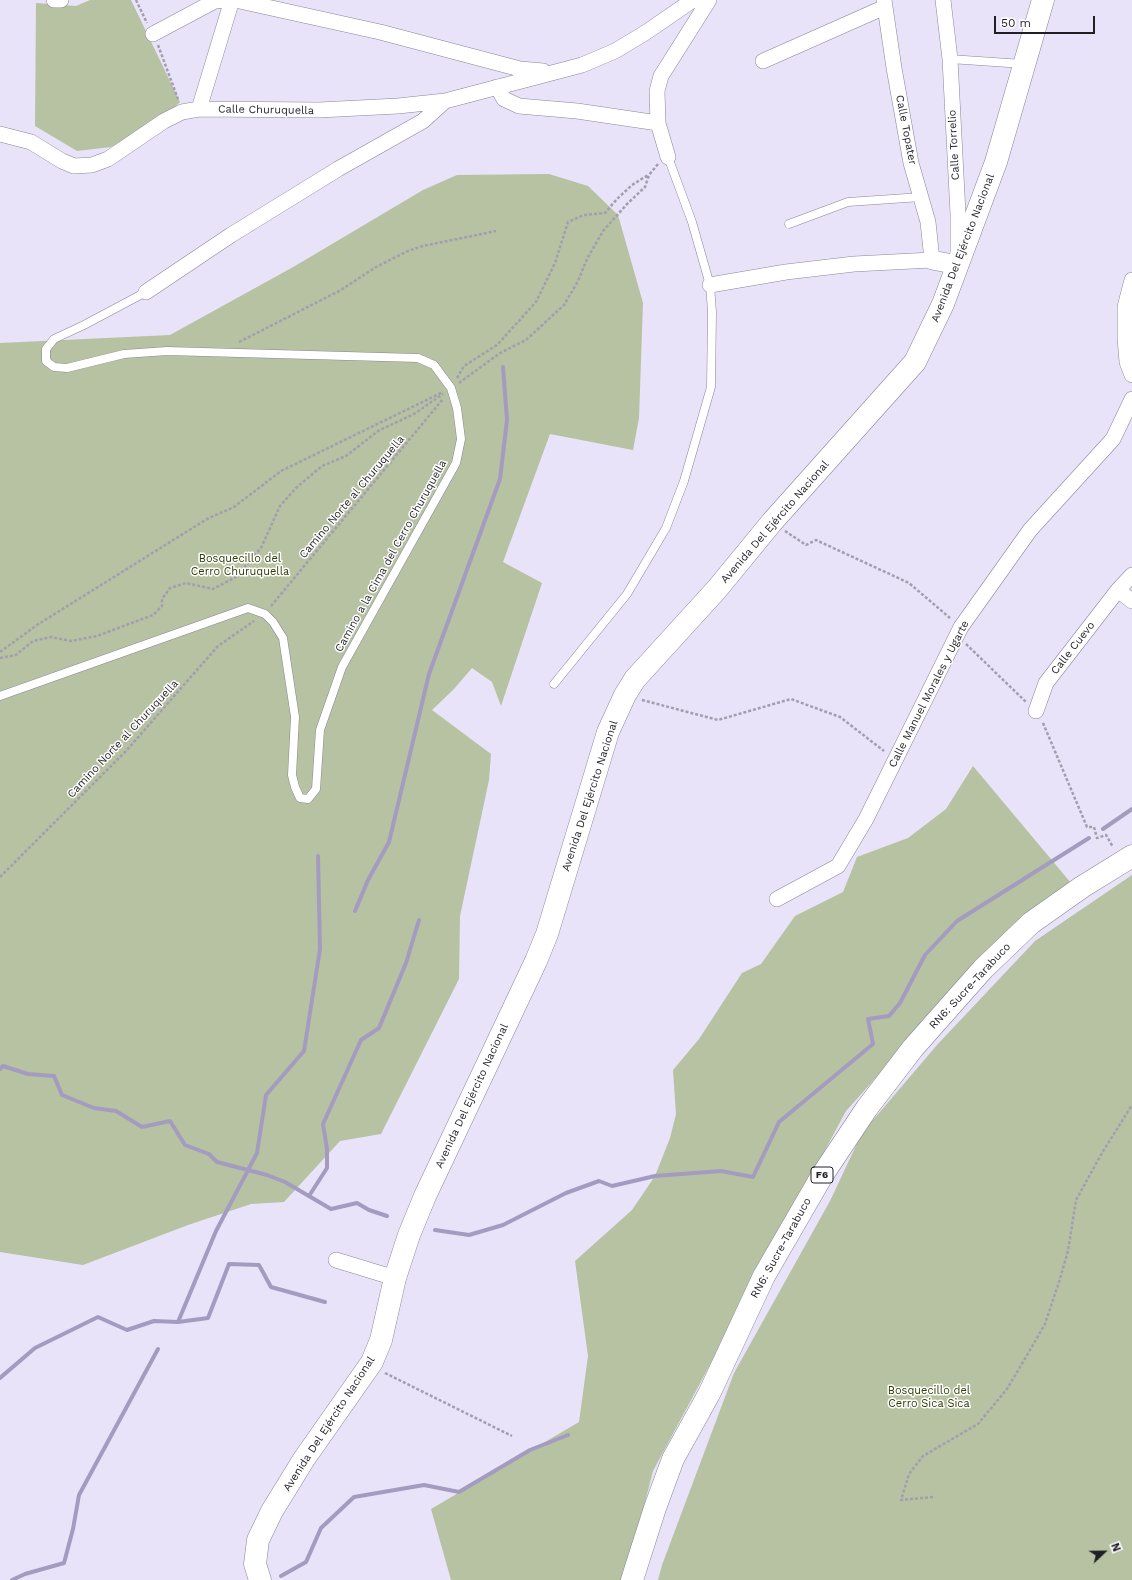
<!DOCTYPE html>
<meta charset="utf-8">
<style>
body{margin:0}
#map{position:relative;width:1132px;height:1580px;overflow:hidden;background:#e8e3f8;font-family:"Work Sans",sans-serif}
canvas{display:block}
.north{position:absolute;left:1084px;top:1532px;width:40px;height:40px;-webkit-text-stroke:3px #fff;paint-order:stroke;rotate:68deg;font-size:11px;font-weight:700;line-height:16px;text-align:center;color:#201f26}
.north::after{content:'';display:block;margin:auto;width:14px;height:18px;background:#201f26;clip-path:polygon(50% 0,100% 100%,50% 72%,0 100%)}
.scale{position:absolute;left:994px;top:16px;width:101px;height:18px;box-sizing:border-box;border:2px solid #201f26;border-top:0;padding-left:5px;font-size:12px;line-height:14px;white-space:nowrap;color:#201f26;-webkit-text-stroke:3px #fff;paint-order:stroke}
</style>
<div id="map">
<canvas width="1132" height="1580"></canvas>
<div class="north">N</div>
<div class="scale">50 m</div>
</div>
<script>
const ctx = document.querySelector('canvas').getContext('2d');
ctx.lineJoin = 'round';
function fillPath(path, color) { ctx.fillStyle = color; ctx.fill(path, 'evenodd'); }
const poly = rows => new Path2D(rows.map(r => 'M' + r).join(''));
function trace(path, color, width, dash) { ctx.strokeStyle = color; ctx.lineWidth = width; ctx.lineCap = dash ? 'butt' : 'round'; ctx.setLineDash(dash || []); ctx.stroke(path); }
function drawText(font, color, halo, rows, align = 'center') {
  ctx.font = font + ' "Work Sans",sans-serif'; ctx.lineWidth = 3; ctx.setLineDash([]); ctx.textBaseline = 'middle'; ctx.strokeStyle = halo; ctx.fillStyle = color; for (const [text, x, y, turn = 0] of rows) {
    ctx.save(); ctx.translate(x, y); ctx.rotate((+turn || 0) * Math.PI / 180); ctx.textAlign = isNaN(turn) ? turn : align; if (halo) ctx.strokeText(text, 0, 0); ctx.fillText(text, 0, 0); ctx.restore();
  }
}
fillPath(poly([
 [90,0,131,0,180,102,165,116,111,147,77,151,35,126,36,3,76,6],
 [549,174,588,186,618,215,643,303,639,418,633,450,550,434,503,562,542,583,501,706,492,682,472,668,454,689,432,710,491,754,489,780,460,916,459,979,381,1134,340,1141,284,1202,251,1204,188,1225,83,1265,0,1252,0,343,170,335,295,266,423,190,457,175],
 [973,766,1071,883,916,1033,846,1111,653,1471,625,1580,451,1580,431,1509,579,1422,588,1356,575,1261,632,1210,655,1176,670,1138,676,1114,673,1070,699,1039,742,973,761,964,795,916,843,892,857,857,908,838,946,809],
 [1132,875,1132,1580,658,1580,662,1565,734,1373,830,1201,862,1133,937,1045,1035,941]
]), '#b6c2a2');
trace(poly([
 [1103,829,1132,809],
 [355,911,368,880,389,842,429,674,500,479,507,420,503,367],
 [0,1069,3,1066,28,1074,54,1076,62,1095,94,1108,116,1111,142,1127,170,1121,185,1145,209,1154,217,1162,267,1175,285,1182,331,1209,357,1203,369,1210,387,1216],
 [309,1196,327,1168,327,1149,323,1124,361,1040,379,1028,406,963,419,920],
 [435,1230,469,1235,503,1225,566,1193,599,1181,612,1186,655,1176,721,1171,753,1177,779,1122,873,1044,868,1019,889,1016,900,1003,925,955,957,921,1089,838],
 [178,1322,216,1231,257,1153,266,1095,304,1051,320,949,318,856],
 [0,1378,35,1348,98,1317,127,1330,154,1321,178,1322,208,1318,229,1264,259,1265,271,1287,325,1302],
 [281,1576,306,1562,321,1528,354,1497,424,1485,459,1492,530,1450,568,1435],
 [12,1580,25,1574,64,1563,73,1529,79,1495,158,1349]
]), '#a49cc0', 4);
const service = poly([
 [950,59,1023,64],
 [789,224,848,202,921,197],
 [554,684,627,594,666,528,684,481,711,387,712,312,710,285,692,222,668,157],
 [0,696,248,608,265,614,273,622,283,638,295,717,292,775,295,787,300,798,308,799,316,789,320,730,342,667,456,463,461,439,457,408,451,388,434,365,418,358,167,351,124,354,67,368,54,367,46,361,46,349,54,339,84,325,146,292]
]);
const minor = poly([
 [54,0,61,0],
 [235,0,380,32,520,69,543,71],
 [943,0,950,59,958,214,958,252],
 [153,34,215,1,227,0],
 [763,61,885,7],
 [497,87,504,99,519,106,577,111,658,123],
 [199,109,232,0],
 [0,134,31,142,62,161,74,166,92,165,108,159,164,121,182,112,199,109,319,110,398,106,445,101,582,65,615,51,645,33,693,0],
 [668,157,658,123,657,91,661,76,709,0],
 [1132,280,1125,307,1125,338,1127,362,1132,375],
 [710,285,786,272,854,264,932,260,928,222,911,163,894,68,884,0],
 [146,292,231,235,338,169,423,121,445,101],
 [1118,590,1132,601],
 [1036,711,1046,683,1118,590,1132,575],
 [777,899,838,866,866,819,961,627,1030,530,1113,439,1132,399],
 [336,1260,395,1278]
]);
const tertiary = poly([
 [932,260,958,265]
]);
const primary = poly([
 [260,1580,255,1564,258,1540,272,1511,304,1459,372,1362,381,1340,395,1278,409,1235,425,1196,536,961,547,934,608,732,625,695,635,679,717,589,772,522,915,362,943,304,996,162,1043,0]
]);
const trunk = poly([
 [632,1580,655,1508,673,1459,709,1394,764,1276,823,1174,867,1108,913,1048,983,969,1031,923,1082,887,1132,856]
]);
trace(service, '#898599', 9);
trace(minor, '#898599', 16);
trace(tertiary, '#898599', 20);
trace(primary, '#898599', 23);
trace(trunk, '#898599', 23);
trace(poly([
 [136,0,147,23],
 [158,45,178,99],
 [239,342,341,290,376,267,408,251,423,246,496,231],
 [457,378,464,366,497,345,536,302,555,263,568,222,584,215,605,213,617,199,632,185,648,175],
 [459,383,500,353,526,340,564,305,578,281,587,259,603,231,627,204,645,187,649,175,658,164],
 [785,531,806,545,816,540,909,583,950,618],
 [271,606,443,399],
 [966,644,1026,702],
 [0,652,37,625,207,519,234,507,281,471,443,392],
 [0,658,16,655,33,641,51,637,71,641,97,636,153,615,162,606,162,599,170,588,186,583,213,589,236,577,261,548,280,506,297,487,322,466,346,456,378,431,414,414,443,394],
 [642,700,718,720,791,699,840,717,884,751],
 [1043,723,1087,827,1094,827,1097,838,1106,835,1113,847],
 [0,877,126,751,218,646,254,621],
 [385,1373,512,1436],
 [933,1497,901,1500,909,1474,923,1456,978,1424,1007,1389,1026,1357,1045,1324,1059,1282,1068,1251,1076,1200,1102,1153,1132,1105]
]), '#a29eae', 2.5, [3, 2]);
trace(service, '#fff', 8);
trace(minor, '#fff', 15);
trace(tertiary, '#fff', 19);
trace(primary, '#fff', 22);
trace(trunk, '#fff', 22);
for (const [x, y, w] of [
 [822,1175,22]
]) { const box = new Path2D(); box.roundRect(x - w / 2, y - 8, w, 16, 3); ctx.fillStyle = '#fff'; ctx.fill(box); trace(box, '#201f26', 1); }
drawText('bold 10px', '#201f26', null, [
 ["F6",822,1175]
]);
drawText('11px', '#201f26', '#fff', [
 ["Calle Churuquella",266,110,1],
 ["Calle Topater",906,130,79],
 ["Calle Torrelio",954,145,-93],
 ["Avenida Del Ejército Nacional",963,248,-69],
 ["Camino Norte al Churuquella",352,497,-50],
 ["Avenida Del Ejército Nacional",775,522,-49],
 ["Camino a la Cima del Cerro Churuquella",391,556,-61],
 ["Calle Cuevo",1073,648,-52],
 ["Calle Manuel Morales y Ugarte",929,694,-63],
 ["Camino Norte al Churuquella",123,739,-47],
 ["Avenida Del Ejército Nacional",590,796,-72],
 ["RN6: Sucre-Tarabuco",970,986,-47],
 ["Avenida Del Ejército Nacional",472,1096,-65],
 ["RN6: Sucre-Tarabuco",781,1248,-61],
 ["Avenida Del Ejército Nacional",329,1424,-57]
]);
drawText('11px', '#2d3c00', '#fff', [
 ["Bosquecillo del",240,559],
 ["Cerro Churuquella",240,572],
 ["Bosquecillo del",929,1391],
 ["Cerro Sica Sica",929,1404]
]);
</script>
